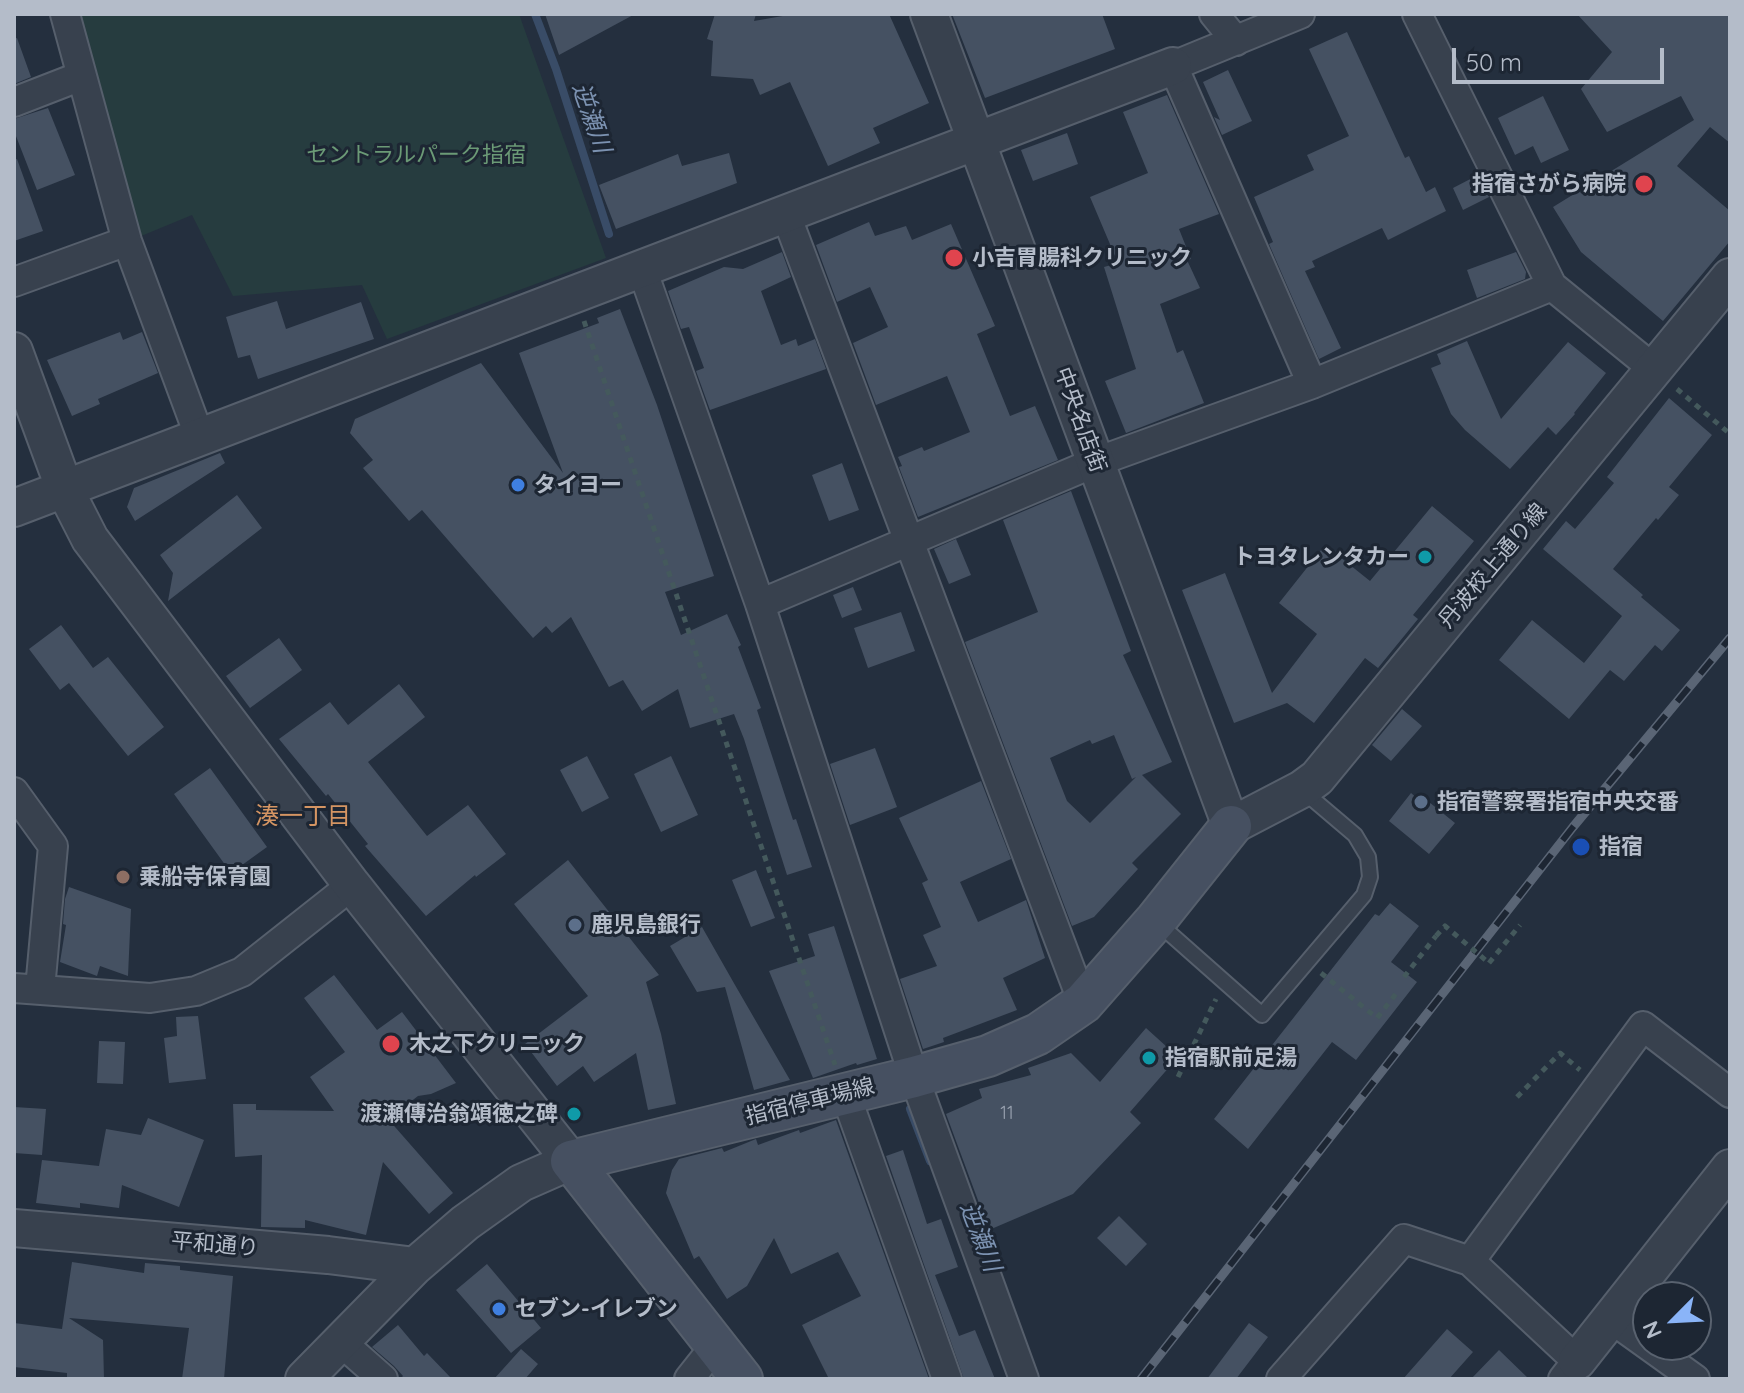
<!DOCTYPE html>
<meta charset="utf-8">
<style>
body{margin:0}
#map{position:relative;width:1744px;height:1393px;overflow:hidden;background:#242f3e;font-family:Quicksand,sans-serif}
canvas{display:block}
.frame{position:absolute;inset:0;border:16px solid #b4bcc9;pointer-events:none}
.north{position:absolute;left:1632px;top:1281px;width:80px;height:80px;box-sizing:border-box;background:#1d2633;border:2px solid #59626f;border-radius:50%;rotate:246deg;font-size:22px;font-weight:700;line-height:32px;text-align:center;color:#b4bcc9}
.north::after{content:'';display:block;margin:auto;width:28px;height:36px;background:#8ab4f8;clip-path:polygon(50% 0,100% 100%,50% 72%,0 100%)}
.scale{position:absolute;left:1452px;top:48px;width:212px;height:36px;box-sizing:border-box;border:4px solid #b4bcc9;border-top:0;padding-left:10px;font-size:24px;line-height:28px;white-space:nowrap;color:#b4bcc9;-webkit-text-stroke:6px #1d2633;paint-order:stroke}
</style>
<div id="map">
<canvas width="1744" height="1393"></canvas>
<div class="frame"></div>
<div class="north">N</div>
<div class="scale">50 m</div>
</div>
<script>
const ctx = document.querySelector('canvas').getContext('2d');
ctx.lineJoin = 'round';
function fillPath(path, color) { ctx.fillStyle = color; ctx.fill(path, 'evenodd'); }
const poly = rows => new Path2D(rows.map(r => 'M' + r).join(''));
function trace(path, color, width, dash) { ctx.strokeStyle = color; ctx.lineWidth = width; ctx.lineCap = dash ? 'butt' : 'round'; ctx.setLineDash(dash || []); ctx.stroke(path); }
function drawText(font, color, halo, rows, align = 'center') {
  ctx.font = font + ' Quicksand,"Noto Sans JP",sans-serif'; ctx.lineWidth = 6; ctx.setLineDash([]); ctx.textBaseline = 'middle'; ctx.strokeStyle = halo; ctx.fillStyle = color; for (const [text, x, y, turn = 0] of rows) {
    ctx.save(); ctx.translate(x, y); ctx.rotate((+turn || 0) * Math.PI / 180); ctx.textAlign = isNaN(turn) ? turn : align; if (halo) ctx.strokeText(text, 0, 0); ctx.fillText(text, 0, 0); ctx.restore();
  }
}
fillPath(poly([
 [74,14,519,14,606,258,387,339,362,285,233,296,192,215,134,239]
]), '#263c3f');
trace(poly([
 [535,14,556,69,609,234],
 [910,1109,930,1161]
]), '#394c67', 8);
fillPath(poly([
 [545,14,635,14,559,55],
 [715,14,756,14,754,21,794,14,889,14,929,103,873,128,880,143,828,166,790,82,760,95,753,79,711,76,713,41,707,39],
 [952,14,1102,14,1115,49,985,98],
 [1577,14,1730,14,1730,143,1710,127,1677,166,1730,211,1730,241,1663,321,1581,252,1553,207,1694,120,1681,96,1607,132,1581,89,1612,52],
 [1347,32,1405,158,1409,156,1426,192,1435,187,1446,211,1388,240,1382,228,1312,261,1315,267,1305,271,1341,348,1319,359,1269,244,1273,242,1254,197,1314,170,1307,155,1349,136,1309,49],
 [17,38,31,77,14,84,14,39],
 [1228,70,1252,121,1222,135,1214,117,1220,120,1203,82],
 [1167,95,1219,214,1179,229,1191,259,1187,260,1200,288,1160,304,1177,353,1183,350,1204,403,1126,433,1105,381,1136,369,1104,267,1118,263,1090,197,1148,173,1123,112],
 [1543,96,1569,150,1541,163,1533,146,1515,155,1498,118],
 [48,108,75,175,37,190,14,131,14,119],
 [1067,133,1078,164,1033,181,1021,150],
 [729,153,737,183,616,229,599,185,678,154,682,166],
 [17,159,43,231,14,241,14,160],
 [1478,175,1489,197,1463,210,1453,188],
 [869,222,875,236,906,226,912,240,951,224,995,326,977,334,1010,416,1035,406,1058,460,918,517,899,467,902,466,898,457,922,447,924,451,970,432,947,376,876,405,853,343,888,327,870,287,837,302,816,245],
 [782,252,791,277,761,291,781,345,796,339,798,346,815,339,826,369,710,410,696,371,704,368,689,327,681,329,668,291,724,267,743,269],
 [1516,252,1526,272,1525,279,1477,298,1467,270],
 [277,301,286,329,361,302,374,339,258,379,250,355,238,358,226,317],
 [620,309,657,405,714,576,665,592,681,635,727,614,741,645,738,647,761,708,757,710,793,820,796,819,812,867,787,875,744,739,734,714,690,728,678,689,642,711,623,680,609,687,571,617,552,633,546,626,533,638,422,510,409,521,363,468,373,460,350,433,355,419,481,363,563,473,519,353,599,323,597,318],
 [120,332,123,340,142,332,158,373,98,399,100,404,72,416,47,360],
 [1467,341,1501,419,1568,342,1606,373,1574,413,1575,414,1556,435,1548,427,1510,469,1465,430,1451,414,1431,368,1441,364,1437,354],
 [1669,398,1712,435,1669,487,1679,495,1658,520,1656,518,1613,569,1643,595,1641,597,1680,630,1662,651,1655,645,1624,681,1610,670,1569,719,1499,660,1532,620,1584,663,1622,616,1543,549,1566,521,1575,529,1614,483,1607,477],
 [220,453,225,463,135,521,127,507,134,488],
 [842,463,859,510,829,521,812,475],
 [1071,491,1131,651,1123,655,1172,762,1142,775,1181,814,1132,863,1138,869,1094,917,1072,926,965,642,1038,612,1003,520],
 [1114,735,1132,779,1136,777,1090,823,1067,801,1050,758,1090,740,1092,744],
 [237,495,262,528,168,601,173,573,160,555],
 [1432,506,1474,541,1413,615,1418,619,1378,668,1365,658,1314,723,1287,703,1234,723,1182,590,1225,573,1272,693,1317,634,1279,603,1325,545,1370,581],
 [956,539,971,575,949,584,934,549],
 [853,587,862,610,842,618,833,595],
 [901,612,915,651,868,668,854,628],
 [61,625,93,668,108,657,164,727,128,756,69,683,60,690,29,649],
 [279,638,302,670,250,708,226,676],
 [399,684,425,717,368,762,427,836,468,805,506,854,476,877,475,875,426,916,365,846,368,844,328,794,326,796,279,739,330,702,348,725],
 [1402,709,1422,726,1391,761,1372,745],
 [875,748,897,807,850,825,830,764],
 [587,756,609,798,582,812,560,770],
 [671,756,698,815,661,832,634,774],
 [210,768,267,847,231,873,174,794],
 [981,781,1011,859,960,882,978,922,1026,900,1045,958,1003,978,1017,1010,943,1038,944,1042,923,1049,900,979,937,966,923,935,941,927,922,883,928,880,899,818],
 [1411,793,1426,806,1429,802,1455,823,1429,854,1389,821],
 [568,860,659,975,646,982,661,1034,676,1104,648,1110,636,1053,594,1082,583,1066,557,1086,525,1044,588,996,514,904],
 [756,870,775,918,751,927,732,880],
 [69,887,131,909,128,976,100,966,97,976,60,962,66,925,63,924,65,899],
 [1390,903,1419,926,1391,962,1417,982,1356,1060,1332,1042,1248,1149,1214,1119,1375,914,1379,916],
 [834,926,877,1059,857,1065,856,1063,813,1078,769,971,815,956,808,934],
 [702,927,735,985,790,1080,754,1090,725,987,697,992,670,946],
 [334,975,377,1030,402,1012,456,1083,431,1094,418,1096,388,1119,453,1193,429,1214,383,1162,366,1235,305,1220,305,1228,261,1227,262,1155,235,1157,233,1104,256,1104,256,1110,334,1111,310,1077,345,1052,304,998],
 [198,1016,206,1079,169,1083,164,1038,177,1036,176,1017],
 [1146,1028,1178,1057,1130,1112,1141,1123,1073,1194,989,1230,946,1114,982,1098,979,1089,1031,1075,1028,1068,1071,1053,1100,1082],
 [99,1041,125,1042,123,1084,97,1083],
 [14,1107,46,1109,42,1155,14,1153],
 [148,1118,204,1140,179,1207,122,1185,119,1208,80,1203,80,1208,36,1203,42,1160,99,1166,106,1129,141,1135],
 [836,1120,929,1379,829,1379,802,1325,861,1296,838,1252,791,1274,774,1238,747,1286,727,1299,699,1256,694,1259,666,1193,672,1170,679,1159,722,1148,724,1152,756,1139,758,1145,799,1130,800,1133],
 [903,1150,927,1224,941,1219,958,1267,935,1275,959,1336,975,1330,995,1379,964,1379,886,1156],
 [1119,1216,1147,1244,1126,1266,1097,1238],
 [72,1262,144,1273,145,1263,180,1266,180,1270,233,1276,224,1379,182,1379,189,1328,69,1318,103,1340,104,1379,67,1379,67,1373,14,1367,14,1323,62,1329],
 [487,1264,541,1328,511,1353,456,1290],
 [1249,1323,1268,1337,1236,1379,1207,1379],
 [398,1325,424,1356,427,1353,452,1379,400,1379,403,1376,394,1366,372,1347],
 [1447,1329,1473,1352,1449,1379,1403,1379],
 [521,1349,538,1364,525,1379,494,1379],
 [1499,1350,1529,1379,1471,1379]
]), '#455162');
const service = poly([
 [1158,923,1262,1015,1364,895,1370,877,1368,857,1355,835,1302,790]
]);
const minor = poly([
 [65,14,127,241,200,438],
 [1214,14,1236,41],
 [1300,14,1173,66,1312,384],
 [1417,14,1552,286,1655,370],
 [14,102,81,76],
 [786,215,1083,1003],
 [642,269,760,604,914,1077,1024,1379],
 [14,282,127,241],
 [760,604,1096,462,1312,384,1552,286],
 [14,792,53,846,40,989],
 [14,988,150,998,196,991,242,972,352,885],
 [845,1093,947,1379],
 [1610,1318,1695,1379],
 [341,1342,383,1379],
 [689,1379,716,1345],
 [1281,1379,1404,1239,1470,1261],
 [1563,1379,1577,1361,1470,1261,1643,1026,1730,1093]
]);
const tertiary = poly([
 [929,14,1231,826,1302,789,1317,778,1730,277],
 [14,351,65,490,90,539,352,885,571,1161,521,1183,465,1223,415,1266,304,1379],
 [14,508,1173,66],
 [14,1228,328,1255,415,1266],
 [1577,1361,1730,1168]
]);
const secondary = poly([
 [742,1379,571,1161,914,1077,988,1056,1038,1034,1083,1003,1156,920,1231,826]
]);
trace(service, '#565f6c', 18);
trace(minor, '#565f6c', 32);
trace(tertiary, '#565f6c', 40);
trace(secondary, '#565f6c', 44);
trace(poly([
 [584,321,835,1065],
 [1677,389,1730,434],
 [1489,963,1520,925],
 [1321,973,1377,1018,1399,990],
 [1404,977,1436,936],
 [1178,1077,1216,999],
 [1517,1097,1560,1053,1580,1070]
]), '#44595c', 5, [6, 6]);
trace(service, '#38414e', 14);
trace(minor, '#38414e', 28);
trace(tertiary, '#38414e', 36);
trace(secondary, '#465061', 40);
const rail = poly([
 [1141,1379,1573,827,1730,638]
]);
trace(rail, '#5a6575', 9);
trace(rail, '#1d2633', 6, [18]);
trace(poly([
 [1436,936,1445,926,1489,963]
]), '#44595c', 5, [6, 6]);
for (const [x, y, r, color] of [
 [1644,184,10,"#e0444e"],
 [954,258,10,"#e0444e"],
 [518,485,8,"#3f7fe0"],
 [1425,557,8,"#0f9aa8"],
 [1421,802,8,"#5c6f8a"],
 [1581,847,10,"#1a4fb4"],
 [123,877,8,"#8d6e63"],
 [575,925,8,"#5c6f8a"],
 [391,1044,10,"#e0444e"],
 [1149,1058,8,"#0f9aa8"],
 [574,1114,8,"#0f9aa8"],
 [499,1309,8,"#3f7fe0"]
]) { const dot = new Path2D(); dot.arc(x, y, r, 0, 2 * Math.PI); ctx.fillStyle = color; ctx.fill(dot); trace(dot, '#1d2633', 3); }
drawText('18px', '#98a1af', null, [
 ["11",1007,1114]
]);
drawText('22px', '#6b9a76', '#1d2633', [
 ["セントラルパーク指宿",416,155]
]);
drawText('bold 22px', '#b4bcc9', '#1d2633', [
 ["指宿さがら病院",1626,184,"right"],
 ["小吉胃腸科クリニック",972,258],
 ["タイヨー",534,485],
 ["トヨタレンタカー",1409,557,"right"],
 ["指宿警察署指宿中央交番",1437,802],
 ["指宿",1599,847],
 ["乗船寺保育園",139,877],
 ["鹿児島銀行",591,925],
 ["木之下クリニック",409,1044],
 ["指宿駅前足湯",1165,1058],
 ["渡瀬傳治翁頌徳之碑",558,1114,"right"],
 ["セブン-イレブン",515,1309]
], 'left');
drawText('22px', '#b4bcc9', '#1d2633', [
 ["中央名店街",1080,420,70],
 ["丹波校上通り線",1493,566,-50],
 ["指宿停車場線",810,1102,-14],
 ["平和通り",215,1245,5]
]);
drawText('italic 24px', '#7c92b1', '#1d2633', [
 ["逆瀬川",591,118,71],
 ["逆瀬川",980,1237,69]
]);
drawText('24px', '#d59563', '#1d2633', [
 ["湊一丁目",303,817]
]);
</script>
